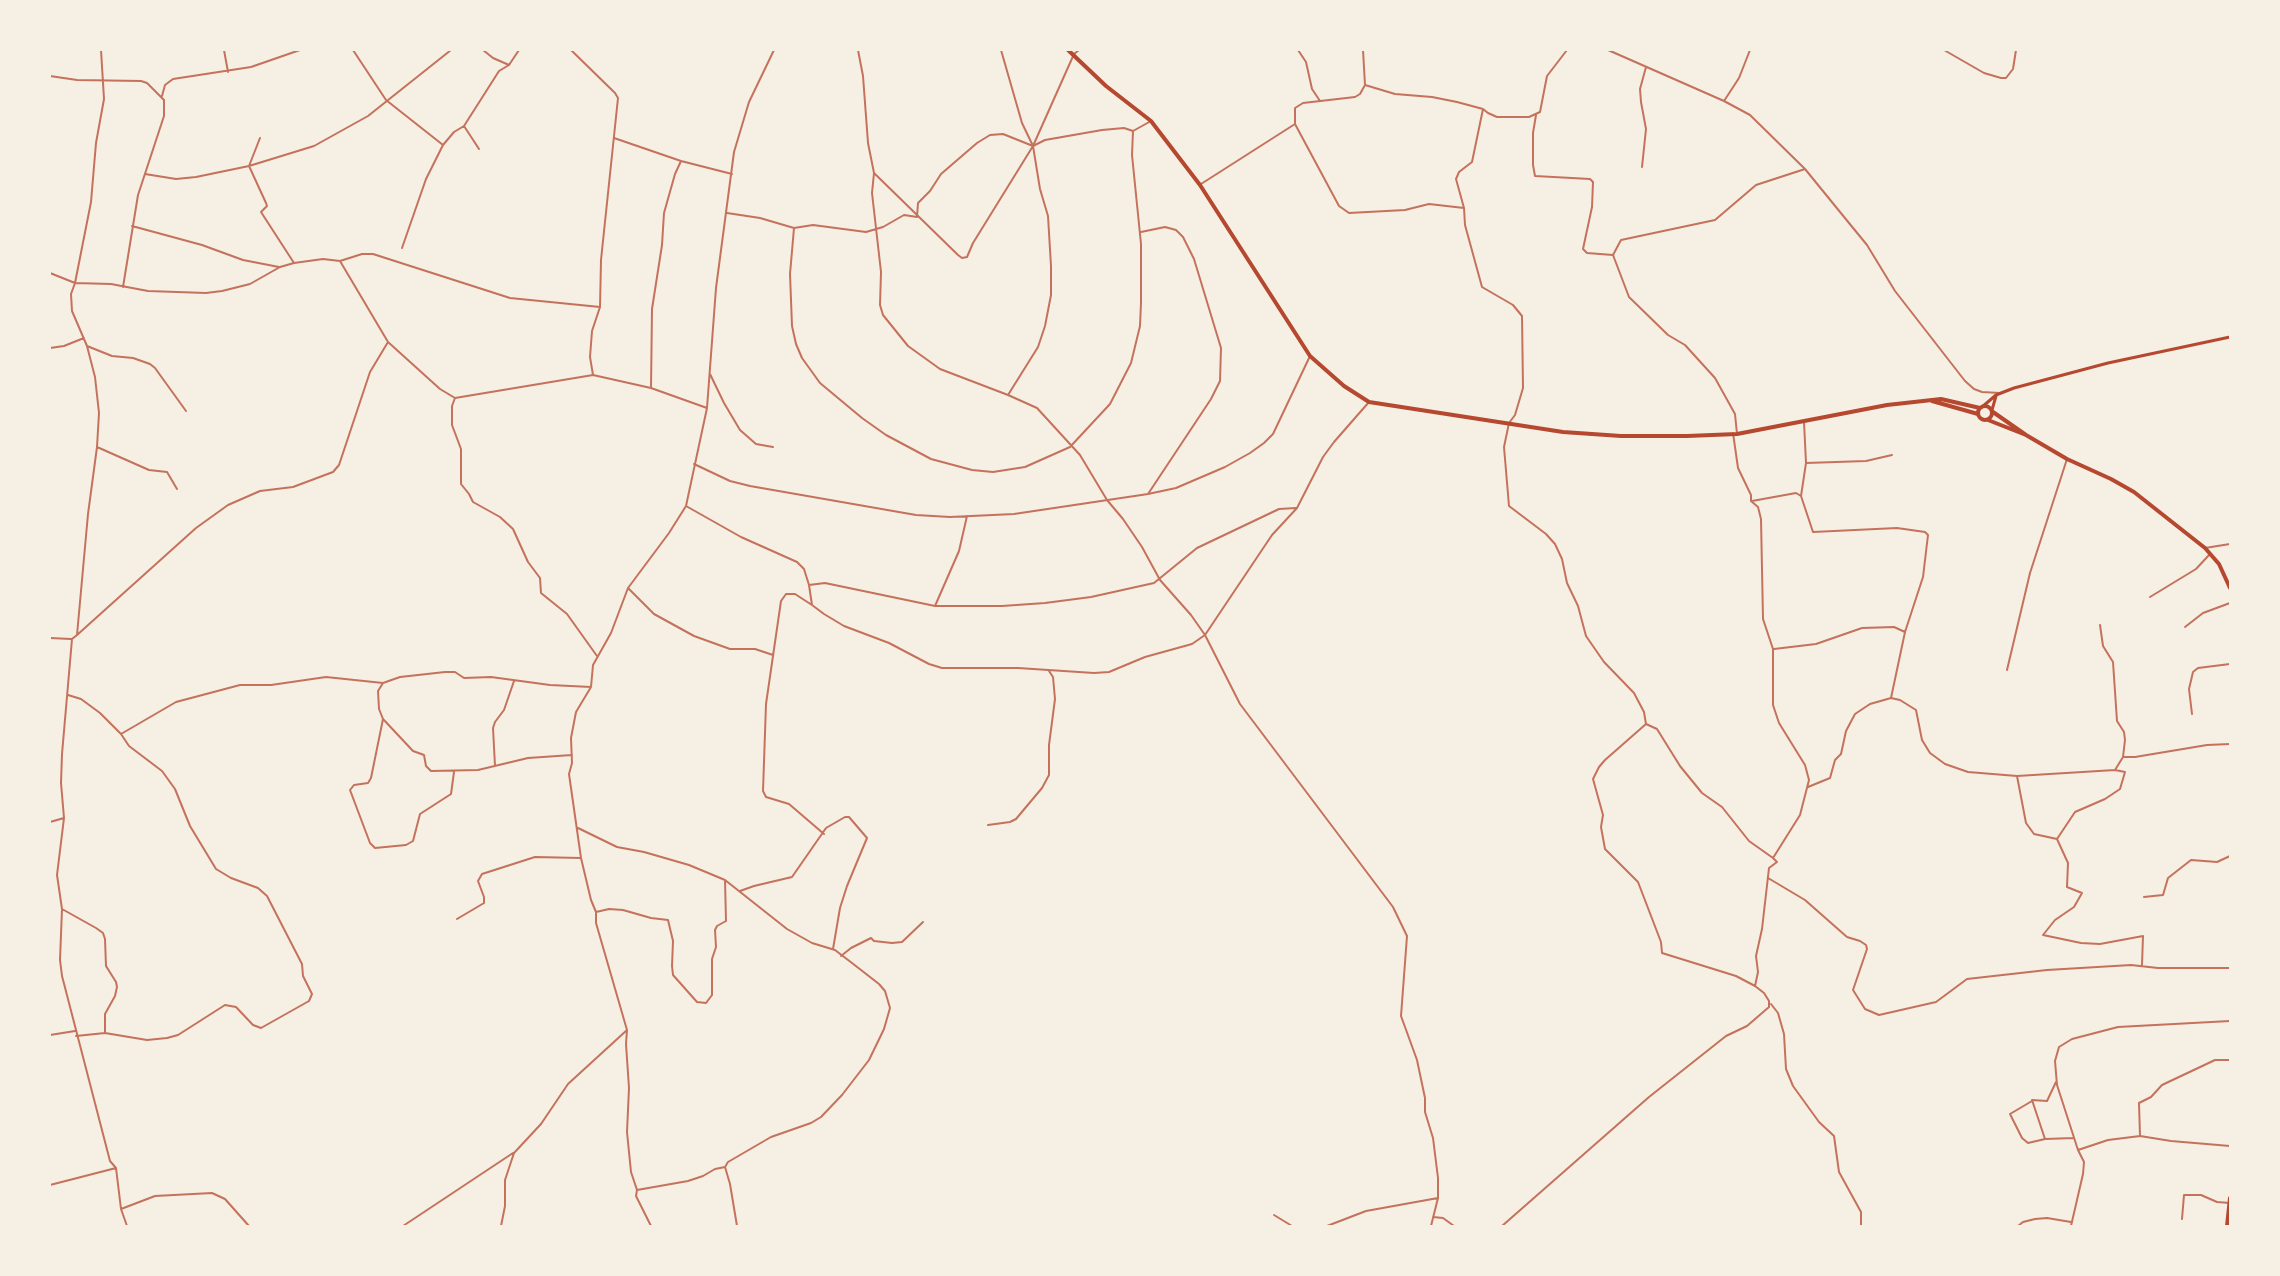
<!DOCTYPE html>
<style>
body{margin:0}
#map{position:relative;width:2280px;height:1276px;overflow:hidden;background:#f6efe4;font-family:"PT Serif",serif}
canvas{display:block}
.frame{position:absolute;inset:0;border:51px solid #f6efe4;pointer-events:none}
</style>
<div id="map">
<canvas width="2280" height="1276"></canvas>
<div class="frame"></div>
</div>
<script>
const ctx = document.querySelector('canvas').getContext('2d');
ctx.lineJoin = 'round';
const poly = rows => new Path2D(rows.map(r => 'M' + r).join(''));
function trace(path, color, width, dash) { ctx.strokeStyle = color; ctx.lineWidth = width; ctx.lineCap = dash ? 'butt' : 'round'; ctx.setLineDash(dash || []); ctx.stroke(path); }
trace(poly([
 [101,50,104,99,96,143,91,202,75,283,71,294,72,311,87,346,95,377,99,413,97,447,88,514,77,635,72,639,62,754,61,783,64,818,57,875,62,909,60,960,62,976,110,1161,116,1168,121,1209,127,1226],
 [224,50,228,72],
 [353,50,386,100,443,145],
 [483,50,493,58,509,65],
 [571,50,615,93,618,98,601,260,600,307,592,331,590,357,593,375],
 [858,50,863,76,868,143,874,173,872,193,881,272,880,305,883,315,908,346,940,369,1008,395,1037,408,1080,455,1107,500,1123,519,1142,547,1160,580,1191,615,1205,635,1240,704,1393,907,1407,936,1401,1016,1417,1060,1425,1098,1425,1112,1433,1138,1438,1178,1438,1198,1431,1226],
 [1001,50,1022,123,1033,146,1040,189,1048,216,1051,266,1051,295,1045,326,1038,347,1008,395],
 [1298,50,1306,62,1312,89,1320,101],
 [1363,50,1365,85,1360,94,1355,97,1303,103,1295,108,1295,124,1339,206,1349,213,1405,210,1429,204,1464,208],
 [1608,50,1724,101,1750,115,1805,169,1849,223,1867,245,1895,291,1965,381,1974,389,1982,392,2000,393],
 [1944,50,1984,73,2001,78,2006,78,2013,69,2016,50],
 [50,76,77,80,141,81,147,83,164,100,164,116,138,195,123,287],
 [1365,85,1395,94,1432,97,1457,102,1483,109,1488,113,1497,117,1529,117,1540,112,1547,76,1567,50],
 [162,96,165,85,173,79,251,67,300,50],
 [1724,101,1739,78,1750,50],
 [1483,109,1472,162,1459,172,1456,179,1464,208,1465,225,1482,287,1513,305,1522,316,1523,388,1515,415,1509,423,1504,447,1509,506,1546,534,1555,544,1562,559,1567,583,1578,606,1586,636,1604,662,1634,693,1644,712,1646,724,1657,729,1680,766,1702,793,1722,807,1749,841,1773,858],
 [1536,115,1533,133,1533,165,1535,176,1590,179,1593,182,1592,207,1583,249,1587,253,1613,255],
 [464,126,479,149],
 [260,138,249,166,266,203,267,206,261,212,294,263],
 [614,138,681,161,732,174],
 [1642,167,1646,129,1641,102,1640,89,1646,67],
 [874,173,958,255,962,258,967,257,973,243,1033,146,1074,54,1079,50],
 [145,174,176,179,196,177,249,166,314,146,368,116,451,50],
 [1201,184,1295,124],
 [727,213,760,218,794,228,813,225,866,232,883,227,904,215,917,217,918,203,930,191,941,174,977,143,990,135,1003,134,1033,146,1045,140,1102,130,1124,128,1133,131,1151,121],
 [132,226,202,245,243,260,279,267],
 [794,228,790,274,792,326,796,344,802,358,820,383,862,418,886,435,931,459,972,470,993,472,1025,467,1070,447,1110,404,1131,363,1140,326,1141,303,1141,244,1132,155,1133,131],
 [1141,232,1165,227,1176,230,1183,237,1194,259,1221,348,1220,381,1211,399,1148,494],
 [402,248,426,179,443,145,454,132,464,126,499,71,509,65,519,50],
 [340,261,388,342,440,389,455,398,593,375,651,388,707,408],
 [50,273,75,283,111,284,148,291,206,293,222,291,250,284,280,267,294,263,323,259,340,261,362,254,373,254,510,298,600,307],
 [87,346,112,356,133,358,150,364,155,368,186,411],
 [50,348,64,346,84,338],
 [710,374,724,403,740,430,756,444,773,447],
 [651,388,652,309,662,245,664,213,675,174,681,161],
 [455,398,452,406,452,425,461,449,461,484,469,494,473,502,500,517,513,529,528,562,540,578,541,593,567,614,597,656],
 [1737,434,1735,414,1715,378,1685,345,1668,335,1629,297,1613,255,1621,240,1715,220,1756,185,1805,169],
 [97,447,149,470,167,472,177,489],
 [1806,463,1866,461,1892,455],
 [694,464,730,481,750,486,916,515,950,517,1014,514,1148,494,1176,488,1225,467,1250,453,1264,443,1273,434,1310,356],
 [1801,496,1813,532,1897,528,1925,532,1928,535,1923,577,1905,632,1891,698],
 [1752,501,1796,493,1801,496,1806,463,1804,422],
 [686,506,741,537,797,562,804,569,809,585,812,605,824,614,844,626,889,643,929,664,942,668,1018,668,1094,673,1109,672,1145,657,1192,644,1205,635,1272,535,1297,508,1323,457,1334,442,1369,402],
 [2205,548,2230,544],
 [809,585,825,583,935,606,1002,606,1045,603,1091,597,1154,583,1197,548,1279,509,1296,508],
 [628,588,654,614,694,636,730,649,755,649,773,655],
 [2150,597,2196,569,2210,554],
 [812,605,795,594,786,594,781,601,766,704,763,791,766,797,789,804,824,834],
 [935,606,959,551,967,516],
 [2185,627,2203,613,2230,603],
 [77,635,196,528,228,505,260,491,293,487,333,472,339,465,370,372,388,342],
 [50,638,71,639],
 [1774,649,1816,644,1862,628,1894,627,1905,632],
 [2007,670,2030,573,2067,459],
 [383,683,378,691,379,709,383,719,413,751,424,755,426,766,431,771,478,770,528,758,572,755],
 [68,695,81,699,100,713,121,734,129,746,162,771,175,789,190,826,216,869,231,878,258,888,267,896,302,964,303,976,312,994,309,1001,261,1028,253,1025,236,1007,225,1005,178,1035,167,1038,147,1040,105,1033,76,1036],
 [2192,714,2189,689,2193,672,2198,668,2230,664],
 [383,719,371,778,368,783,354,785,350,790,370,843,375,848,406,845,413,841,420,814,451,794,454,772],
 [1646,724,1605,760,1599,767,1593,779,1603,815,1601,827,1605,849,1638,882,1661,942,1662,953,1736,976,1755,986],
 [121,734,176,702,240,685,271,685,326,677,383,683,400,677,445,672,455,672,464,678,491,677,550,685,591,687],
 [2123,757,2135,757,2207,745,2230,744],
 [495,766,493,728,495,722,504,710,514,681],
 [2017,776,2026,823,2034,834,2057,839,2068,863,2067,887,2082,893,2074,907,2055,920,2043,935,2081,943,2100,944,2143,936,2142,965],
 [1808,787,1830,778,1835,760,1841,754,1846,731,1855,714,1870,704,1891,698,1900,700,1916,710,1922,740,1930,753,1945,764,1968,772,2017,776,2115,770,2123,757,2125,740,2124,732,2117,721,2113,662,2103,646,2100,625],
 [50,822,64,818],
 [988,825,1010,822,1016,819,1042,788,1049,775,1049,745,1055,699,1053,677,1049,671],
 [578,828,617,847,644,852,689,865,725,880,787,929,812,943,835,950,852,963,879,984,885,991,890,1008,884,1029,869,1060,842,1095,821,1117,811,1123,771,1137,728,1162,725,1167,715,1169,703,1176,688,1181,637,1190],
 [2057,839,2075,812,2105,799,2120,789,2125,772,2115,770],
 [1768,878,1805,900,1847,937,1860,941,1866,945,1867,949,1853,990,1865,1009,1879,1015,1936,1002,1967,979,2047,970,2131,965,2158,968,2230,968],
 [740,891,754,886,792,877,826,828,845,817,849,817,867,838,847,886,840,908,833,949],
 [2144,897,2163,895,2168,878,2191,860,2217,862,2230,856],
 [62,909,96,928,103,933,105,939,106,966,116,982,117,987,115,996,105,1014,105,1033],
 [596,912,609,909,623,910,651,918,668,920,673,941,672,966,673,975,697,1002,706,1003,712,995,712,959,716,947,715,930,717,926,726,921,725,880],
 [457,919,484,903,484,897,478,881,482,874,535,857,581,858],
 [841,956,851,948,871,938,874,941,892,943,902,942,923,922],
 [1771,1004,1778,1013,1784,1034,1786,1069,1793,1086,1819,1122,1834,1136,1839,1172,1861,1212,1861,1226],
 [50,1035,75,1031],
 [2056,1082,2047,1101,2032,1100,2045,1139,2074,1138],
 [2032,1101,2010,1114,2022,1138,2028,1143,2045,1139],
 [2140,1136,2139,1103,2151,1097,2162,1085,2215,1060,2230,1060],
 [2078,1150,2108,1140,2140,1136,2171,1141,2230,1146],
 [725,1167,730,1184,737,1226],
 [50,1185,116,1168],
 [121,1209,155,1196,212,1193,225,1199,249,1226],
 [1274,1215,1292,1226],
 [1433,1217,1443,1218,1454,1226],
 [2182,1219,2184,1195,2201,1195,2217,1202,2230,1203],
 [403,1226,513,1153],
 [501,1226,505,1206,505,1180,514,1153,541,1124,568,1084,627,1030],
 [651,1226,636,1196,637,1190,631,1172,627,1132,629,1088,626,1044,627,1030,596,923,596,912,591,900,581,858,569,774,572,763,571,738,576,712,591,687,593,665,611,633,628,588,669,533,686,506,707,408,716,288,734,152,749,102,774,50],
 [1327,1226,1366,1211,1438,1198],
 [1502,1226,1649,1097,1726,1036,1747,1026,1769,1007,1769,1001,1764,993,1755,986,1758,972,1756,956,1762,929,1769,868,1777,862,1773,858,1800,815,1809,780,1805,765,1779,723,1773,705,1773,649,1763,619,1761,519,1758,507,1751,501,1751,495,1738,468,1733,433],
 [2018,1226,2023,1222,2035,1219,2047,1218,2071,1222],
 [2071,1226,2083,1174,2084,1162,2078,1150,2057,1085,2055,1061,2059,1047,2072,1039,2118,1027,2230,1021]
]), '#c5725c', 2);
trace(poly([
 [1982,407,1996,395,2014,388,2108,363,2230,337],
 [1992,410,1996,396]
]), '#b5482f', 3);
trace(poly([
 [1068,50,1106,86,1151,121,1200,185,1310,356,1344,386,1369,402,1563,432,1621,436,1687,436,1737,434,1887,405,1941,399,1980,408],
 [1932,401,1978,414],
 '1978 413a7 7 0 1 1 14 0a7 7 0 1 1-14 0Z',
 [1993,412,2026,435,2067,459,2111,479,2134,492,2205,548,2219,564,2230,588],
 [1988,420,2026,435],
 [2227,1226,2230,1198]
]), '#b5482f', 4);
</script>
